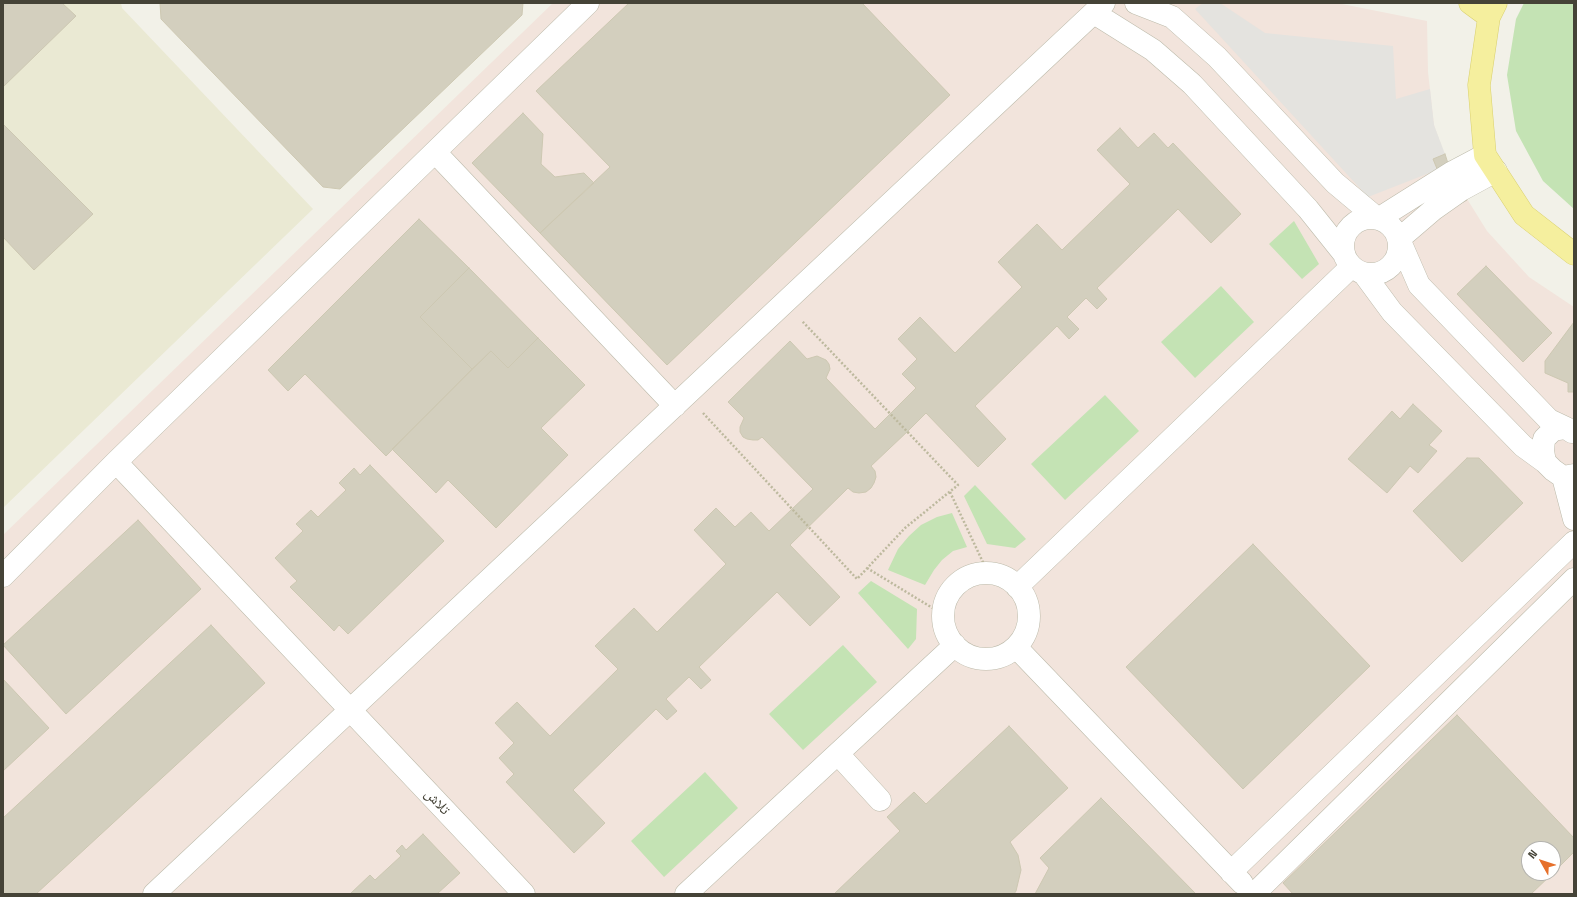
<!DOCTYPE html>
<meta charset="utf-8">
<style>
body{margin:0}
#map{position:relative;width:1577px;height:897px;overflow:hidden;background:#f2f1e8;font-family:"Space Grotesk",sans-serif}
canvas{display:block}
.frame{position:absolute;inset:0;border:4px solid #454337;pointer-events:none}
.north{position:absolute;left:1521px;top:841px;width:40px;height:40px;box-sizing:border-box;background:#fff;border:1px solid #b5b4af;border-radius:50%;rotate:309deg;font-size:11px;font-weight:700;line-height:16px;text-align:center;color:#454337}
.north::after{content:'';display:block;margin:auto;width:14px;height:18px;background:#e6702b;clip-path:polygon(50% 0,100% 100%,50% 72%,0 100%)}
</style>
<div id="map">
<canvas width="1577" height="897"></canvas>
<div class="frame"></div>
<div class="north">N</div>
</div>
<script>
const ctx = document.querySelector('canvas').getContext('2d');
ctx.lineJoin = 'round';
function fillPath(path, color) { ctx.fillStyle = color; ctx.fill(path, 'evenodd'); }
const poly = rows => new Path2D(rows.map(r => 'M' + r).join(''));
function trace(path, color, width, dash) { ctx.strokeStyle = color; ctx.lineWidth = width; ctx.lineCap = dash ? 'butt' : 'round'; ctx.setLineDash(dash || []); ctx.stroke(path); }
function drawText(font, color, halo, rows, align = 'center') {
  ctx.font = font + ' "Space Grotesk","Noto Naskh Arabic",sans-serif'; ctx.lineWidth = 3.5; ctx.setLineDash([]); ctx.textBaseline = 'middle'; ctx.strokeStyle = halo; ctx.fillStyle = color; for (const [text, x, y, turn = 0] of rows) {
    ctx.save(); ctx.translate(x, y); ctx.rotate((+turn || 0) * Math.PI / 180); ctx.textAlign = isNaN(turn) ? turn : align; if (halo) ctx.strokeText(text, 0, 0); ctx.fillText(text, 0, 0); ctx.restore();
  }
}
fillPath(poly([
 [3,3,121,3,122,8,313,209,3,508]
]), '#eae9d3');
fillPath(poly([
 [553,3,1337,3,1427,21,1428,72,1434,125,1451,173,1487,231,1529,277,1574,307,1574,894,3,894,3,535],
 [1529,849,1553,849,1553,873,1529,873]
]), '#f2e4dc');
fillPath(poly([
 [1524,3,1574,3,1574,209,1543,181,1516,131,1507,75,1516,19],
 [1294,221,1319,264,1302,279,1269,244],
 [1221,286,1254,322,1195,378,1161,342],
 [1105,395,1139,431,1065,500,1031,464],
 [975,485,1026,539,1015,548,987,544,964,496],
 [952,513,967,547,953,551,942,560,934,570,925,585,888,570,898,549,909,536,921,525,937,517],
 [871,581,917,609,916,639,908,649,858,593],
 [843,645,877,682,803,750,769,714],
 [705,772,738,808,664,877,631,841]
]), '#c4e3b4');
fillPath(poly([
 [1203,3,1220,3,1265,33,1393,46,1396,99,1430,89,1434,125,1445,154,1433,159,1437,170,1368,197,1195,9]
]), '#e4e3df');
const building = poly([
 [3,3,62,3,76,16,3,87,3,3],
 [160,3,523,3,522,15,340,189,323,187,161,19,160,3],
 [629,3,862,3,950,95,667,365,540,233,610,167,536,91,629,3],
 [523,113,543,134,541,164,555,177,584,173,594,183,540,233,472,163,523,113],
 [3,124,93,214,34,270,3,237,3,124],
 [1120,128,1138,148,1154,133,1168,148,1173,143,1241,214,1211,243,1178,209,1097,288,1107,299,1097,309,1086,298,1067,317,1079,329,1069,339,1057,326,975,406,1006,439,978,467,926,413,908,431,871,466,875,471,876,477,874,483,871,488,866,492,859,493,853,492,848,488,790,545,840,597,810,626,777,592,699,667,711,680,701,689,689,677,666,699,677,711,667,720,656,709,573,790,605,823,574,853,506,782,514,774,499,758,514,743,495,723,517,702,550,736,618,669,595,646,634,608,657,632,726,564,694,530,716,508,735,527,751,512,769,531,813,489,762,437,758,440,753,440,747,439,743,437,740,432,740,427,744,418,728,402,790,341,807,359,817,356,826,360,829,364,830,369,826,378,875,429,916,388,902,374,917,359,898,339,920,317,955,353,1022,287,998,262,1037,224,1062,250,1130,184,1097,150,1120,128],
 [1445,154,1451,173,1467,200,1458,205,1440,176,1433,159,1445,154],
 [419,219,469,268,420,317,472,369,386,456,305,374,288,391,268,370,419,219],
 [1486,266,1552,333,1523,362,1457,294,1486,266],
 [469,268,538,338,508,368,491,351,472,369,420,317,469,268],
 [1574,322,1574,392,1568,392,1568,383,1545,373,1545,361,1574,322],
 [538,338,585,385,541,428,568,455,496,528,448,480,436,493,392,449,491,351,508,368,538,338],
 [1413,404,1442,431,1429,445,1437,451,1418,473,1410,466,1387,493,1348,459,1392,411,1400,419,1413,404],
 [1467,458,1479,458,1523,503,1462,562,1413,511,1467,458],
 [370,465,444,541,348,634,339,625,334,631,290,587,297,581,275,558,303,531,296,524,311,510,318,517,346,490,339,483,354,468,360,475,370,465],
 [138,520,201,589,66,714,3,645,138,520],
 [1253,544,1370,666,1243,789,1126,667,1253,544],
 [211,625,265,683,36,894,3,894,3,818,211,625],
 [3,679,49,728,3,771,3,679],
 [1457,715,1574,838,1574,852,1553,873,1553,849,1529,849,1529,873,1553,873,1531,894,1293,894,1283,883,1457,715],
 [1009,726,1068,788,1010,842,1018,855,1021,870,1016,891,1014,894,834,894,900,831,887,817,914,792,926,804,1009,726],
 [1101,798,1129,826,1196,894,1035,894,1049,868,1040,858,1101,798],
 [423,834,460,873,437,894,350,894,370,875,375,880,401,856,396,851,402,845,406,850,423,834]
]);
fillPath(building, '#d3cfbe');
trace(building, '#cdc8b2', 1);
const minor = poly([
 [1136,3,1172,17,1217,57,1335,183,1378,219,1451,173,1485,155],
 [1094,13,1153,50,1192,84,1308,209,1344,254],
 [435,152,675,406],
 [1496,171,1461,190,1434,209,1399,239,1419,285,1549,420,1566,428],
 '1343 246a28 28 0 1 1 56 0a28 28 0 1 1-56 0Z',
 [1364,274,1392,312,1523,446,1545,462],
 [1572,432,1566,428,1553,430,1544,439,1543,451,1545,462,1553,470,1563,477,1574,475],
 [116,462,524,894],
 [1563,477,1574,519],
 '943 616a43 43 0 1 1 86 0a43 43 0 1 1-86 0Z',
 [3,576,116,462,588,3],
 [1017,587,1351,267],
 [1016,647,1242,883],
 [838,754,880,800],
 [1231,872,1574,542],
 [154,894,1104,3],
 [686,894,955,645],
 [1254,894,1574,579]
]);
const major = poly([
 [1470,3,1489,17],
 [1496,3,1489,17,1479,85,1485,155,1524,215,1574,254]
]);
trace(minor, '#bdbbab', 23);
trace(major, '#d9d06f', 23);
trace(poly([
 [703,413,857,579,905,528,958,485,802,321],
 [950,492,988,573],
 [867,568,944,615]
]), '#bdb99e', 2.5, [2, 2]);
trace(minor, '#fff', 22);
trace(major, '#f5ef9e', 22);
drawText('15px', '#454337', '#fff', [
 ["تلاش",437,802,47]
]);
</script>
